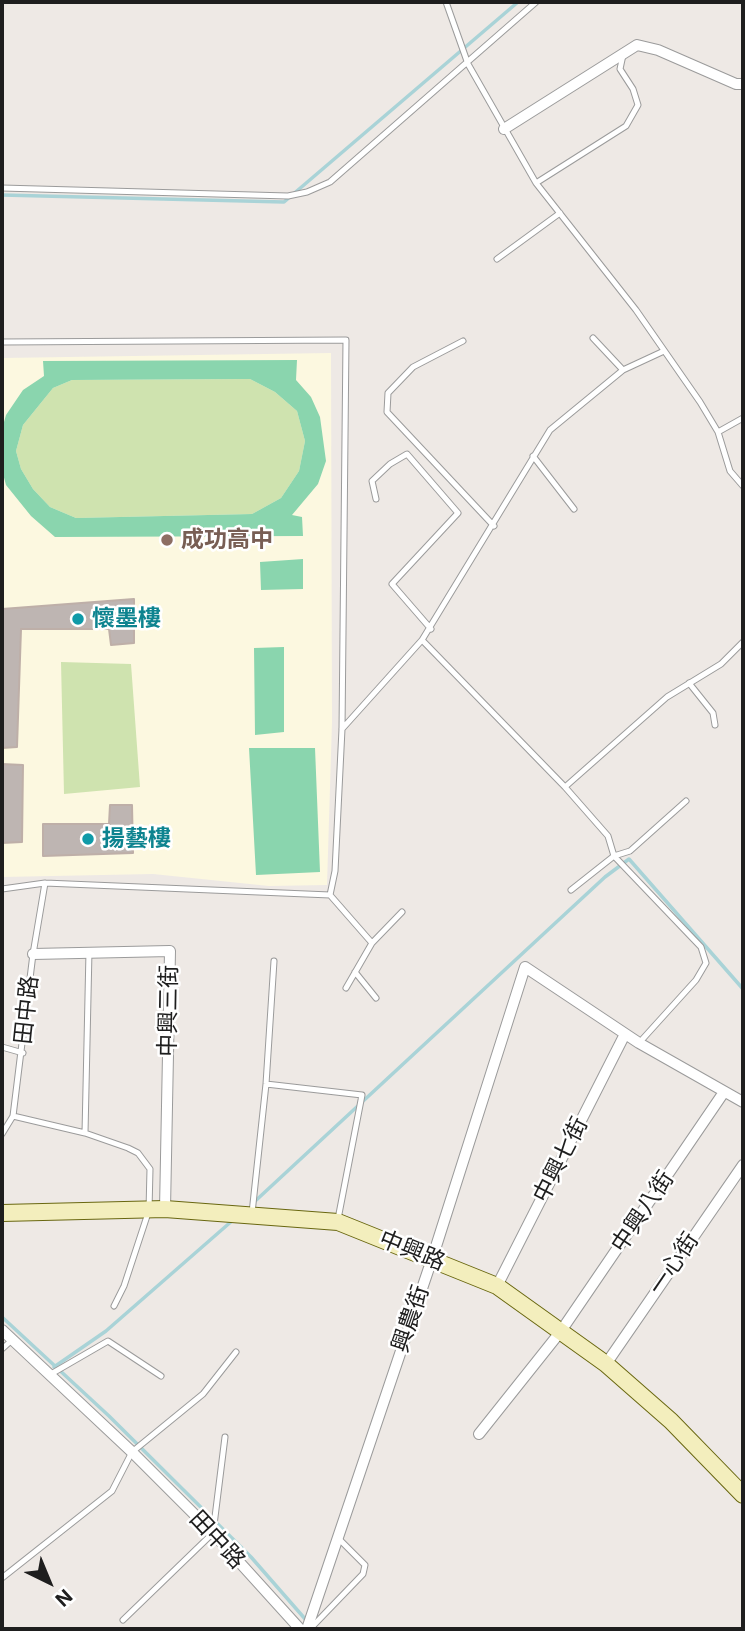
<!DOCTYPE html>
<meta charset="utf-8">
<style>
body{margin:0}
#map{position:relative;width:745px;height:1631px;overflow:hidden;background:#eee9e5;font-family:Inter,sans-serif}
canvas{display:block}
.frame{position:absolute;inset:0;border:4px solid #1e1e1e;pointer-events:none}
.north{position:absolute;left:14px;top:1547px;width:70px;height:70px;-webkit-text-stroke:5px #fff;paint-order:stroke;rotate:137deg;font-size:19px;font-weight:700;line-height:28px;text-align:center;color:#1e1e1e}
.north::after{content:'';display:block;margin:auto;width:24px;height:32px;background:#1e1e1e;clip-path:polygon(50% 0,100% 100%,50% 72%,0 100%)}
</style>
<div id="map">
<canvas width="745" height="1631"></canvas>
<div class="frame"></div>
<div class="north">N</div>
</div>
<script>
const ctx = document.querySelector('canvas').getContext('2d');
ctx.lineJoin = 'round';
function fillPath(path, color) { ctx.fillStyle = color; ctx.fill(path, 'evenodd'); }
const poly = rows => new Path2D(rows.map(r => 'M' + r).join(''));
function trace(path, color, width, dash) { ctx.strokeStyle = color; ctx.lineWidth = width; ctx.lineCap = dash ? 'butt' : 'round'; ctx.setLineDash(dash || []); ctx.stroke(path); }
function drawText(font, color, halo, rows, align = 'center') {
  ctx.font = font + ' Inter,"Noto Sans TC",sans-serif'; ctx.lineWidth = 5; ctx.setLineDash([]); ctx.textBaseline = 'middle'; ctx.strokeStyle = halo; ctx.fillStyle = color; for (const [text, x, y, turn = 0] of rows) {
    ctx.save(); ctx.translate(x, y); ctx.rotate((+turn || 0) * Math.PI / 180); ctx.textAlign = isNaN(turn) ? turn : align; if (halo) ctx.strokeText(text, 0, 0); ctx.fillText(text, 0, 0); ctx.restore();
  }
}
fillPath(poly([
 [331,353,332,722,327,885,269,886,153,874,2,877,2,358]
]), '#fcf8e0');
fillPath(poly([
 [250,379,275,392,297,411,305,441,299,471,281,498,252,514,76,518,50,507,33,489,21,469,16,451,23,425,53,388,72,380],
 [61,662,131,664,140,787,64,794]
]), '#cfe3af');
fillPath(poly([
 [297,360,296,380,311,397,320,417,326,461,318,484,292,515,302,517,303,536,55,537,31,516,6,485,2,470,2,429,6,415,23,390,44,376,43,361],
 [250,379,275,392,297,411,305,441,299,471,281,498,252,514,76,518,50,507,33,489,21,469,16,451,23,425,53,388,72,380],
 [303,559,303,589,261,590,260,562],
 [284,647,284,732,255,735,254,648],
 [249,748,315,748,320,872,256,875]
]), '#8ad5ae');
trace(poly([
 [2,195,284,202,518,2],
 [252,1204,605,877,629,859,743,989],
 [2,1317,109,1416,251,1557,306,1620],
 [54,1367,106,1331,233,1220]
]), '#a9d3d7', 3.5);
const building = poly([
 [134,599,134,643,111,645,109,629,21,629,17,747,2,748,2,609,134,599],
 [2,764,23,765,22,842,2,843,2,764],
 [110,805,132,805,133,853,43,856,43,824,109,824,110,805]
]);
fillPath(building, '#beb5b2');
trace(building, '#beafa8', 2);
const lane = poly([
 [446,2,468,64,536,183,636,310,700,402,718,432,730,471,743,486],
 [536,183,626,126,638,105,633,89,620,69,623,55],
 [2,188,288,196,307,192,330,182,536,2],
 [497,259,560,213],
 [593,338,623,370],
 [463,341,413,367,388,393,387,412,494,526],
 [2,342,346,340,342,729,335,871,330,895,45,883,2,889],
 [718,432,743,418],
 [533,456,574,509],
 [376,499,372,481,390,464,407,454,458,513,392,584,431,629],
 [422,640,550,430,623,370,664,351],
 [689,683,713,713,715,725],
 [342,729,422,640,565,787],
 [571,890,614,856,630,851,686,801],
 [330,895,372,943],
 [355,972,376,998],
 [346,988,372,943,402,912],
 [639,1043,696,980,706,963,701,947,614,856,608,836,565,787,667,697,721,664,743,642],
 [2,1047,23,1053],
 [266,1084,362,1095,338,1219],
 [13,1116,85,1133,128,1148,138,1153,150,1169,149,1210,124,1286,114,1306],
 [85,1133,89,951],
 [2,1134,13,1116,33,954,45,883],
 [252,1213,266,1084,274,961],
 [2,1349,12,1340],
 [51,1374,108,1341,161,1376],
 [2,1578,112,1491,132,1452,203,1394,236,1352],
 [123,1620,213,1533,225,1437],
 [310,1629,363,1574,365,1565,337,1537]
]);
const street = poly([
 [504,129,637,45,658,50,736,84,743,84],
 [33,954,170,951,165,1209],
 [497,1286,625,1034],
 [2,1330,132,1452,213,1533,300,1629],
 [606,1364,743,1165],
 [479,1434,561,1331,724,1092],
 [307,1629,432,1259,525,967,639,1043,743,1102]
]);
const secondary = poly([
 [2,1213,165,1209,338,1222,497,1286,606,1364,671,1421,743,1495]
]);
trace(lane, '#9b9b9b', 7);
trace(street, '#9b9b9b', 12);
trace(secondary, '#696710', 18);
trace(lane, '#fff', 5);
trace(street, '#fff', 10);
trace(secondary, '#f3eebd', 16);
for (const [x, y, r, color] of [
 [167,540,7,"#8d6e63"],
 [78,619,7,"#0f9aa8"],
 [88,839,7,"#0f9aa8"]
]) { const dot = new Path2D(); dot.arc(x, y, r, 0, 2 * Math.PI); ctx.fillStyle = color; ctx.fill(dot); trace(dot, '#fff', 2.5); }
drawText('bold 23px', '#785e54', '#fff', [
 ["成功高中",181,540]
], 'left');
drawText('bold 23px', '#0d838f', '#fff', [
 ["懷墨樓",92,619],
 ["揚藝樓",102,839]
], 'left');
drawText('23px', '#1e1e1e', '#fff', [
 ["田中路",27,1010,-84],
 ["中興三街",169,1011,-89],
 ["中興七街",561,1160,-63],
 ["中興八街",643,1212,-56],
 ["中興路",412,1251,22],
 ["一心街",674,1264,-56],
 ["興農街",411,1319,-71],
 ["田中路",217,1540,47]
]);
</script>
